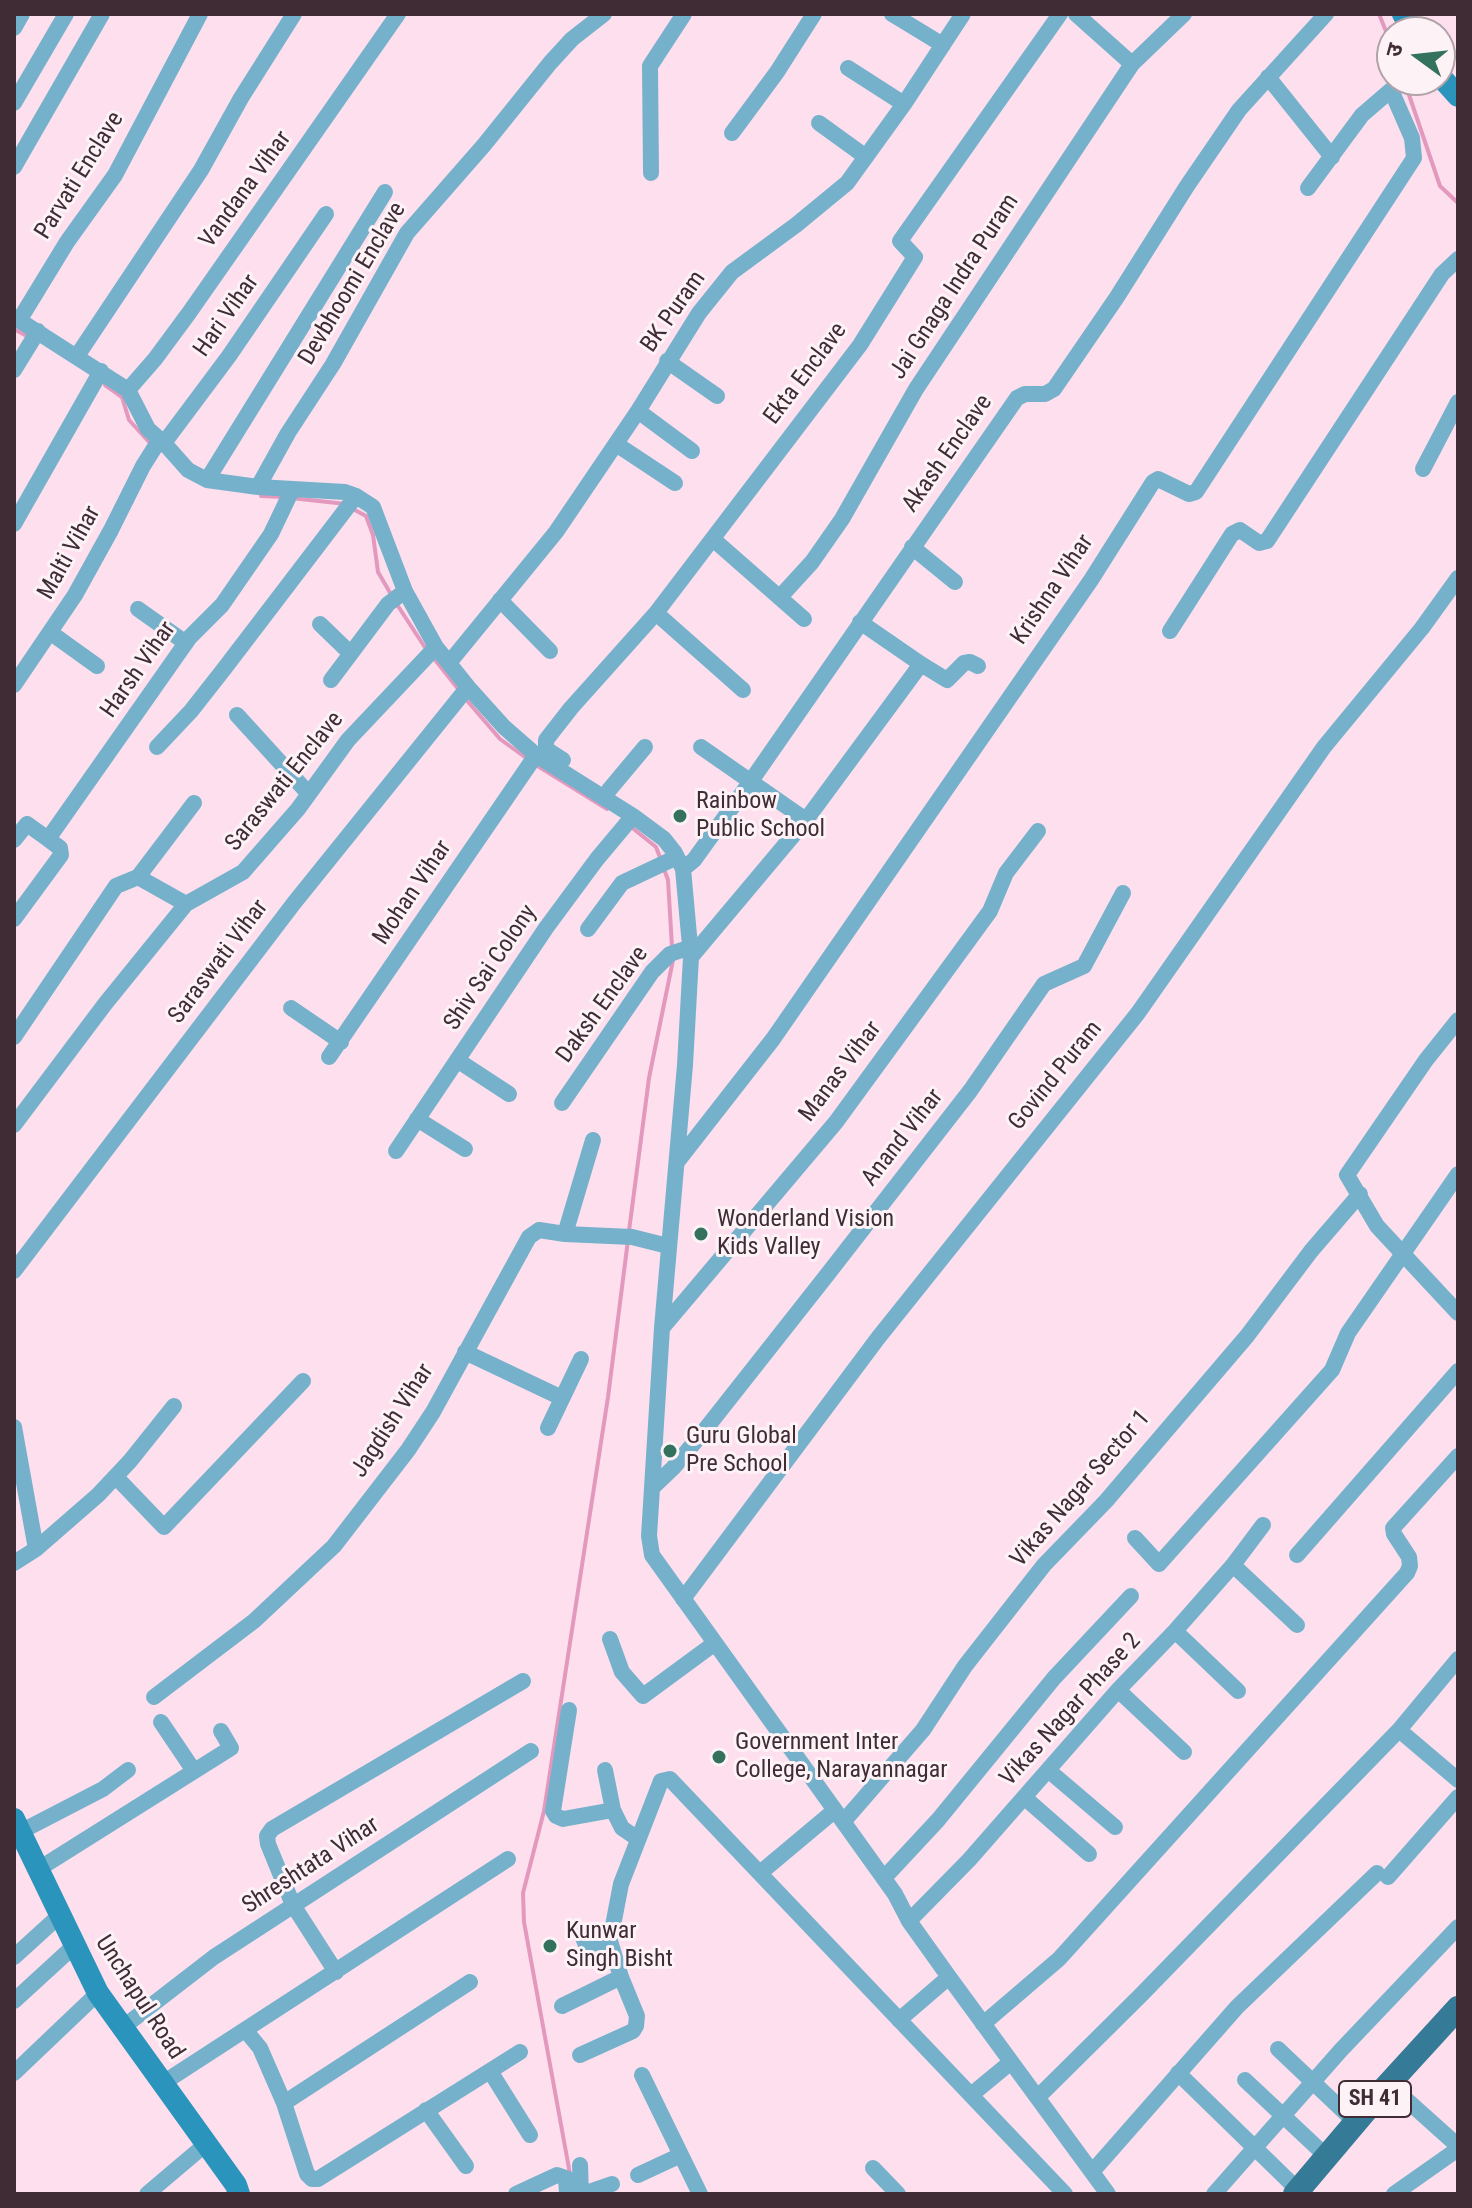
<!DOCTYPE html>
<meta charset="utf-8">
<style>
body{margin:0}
#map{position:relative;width:1472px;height:2208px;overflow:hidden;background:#fedfed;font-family:"Roboto Condensed","Noto Sans Devanagari",sans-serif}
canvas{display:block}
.frame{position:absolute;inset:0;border:16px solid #3f2c35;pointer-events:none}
.north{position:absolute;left:1376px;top:16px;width:80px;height:80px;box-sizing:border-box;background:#fdf3f7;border:2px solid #b1a3a9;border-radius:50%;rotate:285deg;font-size:22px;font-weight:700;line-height:32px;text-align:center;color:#3f2c35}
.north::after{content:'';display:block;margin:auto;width:28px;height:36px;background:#35725e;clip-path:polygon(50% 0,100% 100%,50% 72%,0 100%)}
</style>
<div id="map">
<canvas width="1472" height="2208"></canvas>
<div class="frame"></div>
<div class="north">उ</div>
</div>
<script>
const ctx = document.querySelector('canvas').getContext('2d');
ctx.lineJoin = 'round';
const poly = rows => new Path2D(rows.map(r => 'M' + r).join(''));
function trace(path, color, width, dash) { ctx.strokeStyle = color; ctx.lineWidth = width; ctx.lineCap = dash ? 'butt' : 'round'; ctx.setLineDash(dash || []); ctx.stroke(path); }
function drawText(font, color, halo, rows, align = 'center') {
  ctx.font = font + ' "Roboto Condensed",sans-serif'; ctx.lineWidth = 6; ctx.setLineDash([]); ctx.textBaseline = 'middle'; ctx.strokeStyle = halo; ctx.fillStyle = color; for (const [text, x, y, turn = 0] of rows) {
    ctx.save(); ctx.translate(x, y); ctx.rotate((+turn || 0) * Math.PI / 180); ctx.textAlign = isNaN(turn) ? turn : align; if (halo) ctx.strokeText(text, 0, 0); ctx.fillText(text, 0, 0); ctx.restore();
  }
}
trace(poly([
 [1379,14,1392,46],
 [1406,86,1440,186,1458,203],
 [14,329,25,335],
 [105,385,122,397,129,420,149,442],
 [261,496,283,497],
 [291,498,346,504],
 [353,509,366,516,373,535,378,572,392,596],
 [396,603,426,649],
 [432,656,459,690],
 [464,697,500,739,529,760],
 [536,765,607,809],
 [630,826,656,847,661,860],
 [664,869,668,880,672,947],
 [629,1231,649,1078,673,960],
 [570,2174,524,1922,523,1893,544,1811,608,1397,628,1240]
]), '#e398bd', 4);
trace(poly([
 [892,14,943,45],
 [1076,14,1132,64],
 [14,28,22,14],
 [848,68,904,104],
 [1268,77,1332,157],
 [14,103,66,14],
 [819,123,866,157],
 [732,133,777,72,814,14],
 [14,167,102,14],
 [651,173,650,66,684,14],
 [1308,188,1362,115,1391,90],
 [14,317,128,390,148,429,164,443,188,470,207,480,258,487,345,492,356,496,373,507,405,591,436,647,468,687,504,727,536,755,633,816,664,839,675,853,683,869,691,957,685,1065,662,1328,649,1536,652,1555,895,1894,909,1921,949,1977,1108,2194],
 [20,319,67,242,115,175,200,14],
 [77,356,201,170,241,98,294,14],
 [667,361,717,396],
 [14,370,38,331],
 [128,390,155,359,189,313,398,14],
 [638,411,692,451],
 [164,443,229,356,326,214],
 [616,444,675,483],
 [1423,469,1458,402],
 [207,480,385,192],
 [258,487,288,433,333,364,407,233,484,145,550,63,572,39,604,14],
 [14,524,101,371],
 [714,540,804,619],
 [912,547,955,582],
 [780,597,812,562,842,519,916,389,1132,64,1184,14],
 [500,600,550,651],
 [138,609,186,643],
 [656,613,743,690],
 [320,624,350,653],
 [1170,631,1232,534,1240,530,1259,543,1267,541,1442,274,1458,259],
 [51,633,97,666],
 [449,663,556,532,638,411,699,313,732,272,796,225,847,183,904,104,963,14],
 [921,664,947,680,964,663,970,662,978,666],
 [331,680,388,604,405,591],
 [14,685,75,595,111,530,143,466,160,439],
 [237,715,308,793],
 [157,747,191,711,224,669,356,496],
 [701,747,806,820],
 [563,760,546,749,546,740,571,708,656,613,860,345,915,257,900,241,1060,14],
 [609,790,645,747],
 [14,840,27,824,48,839,190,637,222,605,271,534,292,490],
 [683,869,694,860,751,781,1017,398,1025,394,1045,394,1054,389,1117,297,1187,186,1239,110,1326,14],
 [138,877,186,904],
 [14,919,61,855,60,848,48,839],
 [588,929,622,883,677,857],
 [691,957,806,820,921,664,860,622],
 [291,1008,341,1042],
 [1458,1020,1426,1060,1347,1175,1377,1226,1458,1313],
 [14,1037,116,886,138,877,194,803],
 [329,1057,536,755],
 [457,1060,509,1094],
 [562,1103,652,972,670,954,691,947],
 [417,1119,465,1149],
 [14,1125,105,1004,186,904,243,872,298,809,348,740,436,647],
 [396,1151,546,928,597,859,633,816],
 [677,1162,773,1039,1091,580,1153,482,1158,479,1189,494,1196,492,1414,158,1412,138,1391,90,1410,80],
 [565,1234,593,1140],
 [14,1271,294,903,468,687],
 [662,1328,836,1122,990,911,1006,873,1038,831],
 [465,1352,562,1398],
 [14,1427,36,1549],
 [548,1428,581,1359],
 [116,1477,164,1527,303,1381],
 [652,1488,673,1468,704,1431,827,1275,970,1091,1044,984,1084,966,1123,893],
 [1135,1538,1159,1564,1332,1370,1348,1333,1458,1174],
 [1297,1555,1458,1371],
 [14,1563,36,1549,98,1495,130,1461,174,1406],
 [1233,1565,1297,1625],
 [683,1599,878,1338,1138,1013,1324,747,1422,628,1458,578],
 [1175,1631,1238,1691],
 [610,1639,622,1672,643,1696,715,1643],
 [1118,1690,1184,1752],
 [154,1697,254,1621,334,1546,408,1450,433,1412,529,1237,539,1230,565,1234,632,1237,668,1246],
 [569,1710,553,1811,556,1816,563,1819,613,1810],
 [161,1722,194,1771],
 [1399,1730,1458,1780],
 [605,1770,613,1810,622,1828,638,1839],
 [1048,1770,1115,1827],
 [1025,1798,1089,1854],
 [844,1821,923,1730,965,1666,1044,1565,1106,1501,1247,1336,1311,1251,1360,1194],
 [20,1832,103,1789,128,1770],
 [37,1870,231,1748,221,1731],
 [760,1873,834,1811],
 [1388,1877,1458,1797],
 [884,1878,938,1820,1054,1678,1131,1596],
 [909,1921,969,1860,1118,1690,1175,1631,1233,1565,1263,1525],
 [580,1930,586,1945,610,1941],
 [14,1957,59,1916],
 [336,1972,293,1905,268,1844,267,1836,272,1829,523,1681],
 [14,2001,74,1946],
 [562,2006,621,1977],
 [899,2020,949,1977],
 [983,2024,1059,1959,1407,1573,1410,1566,1409,1557,1394,1534,1393,1528,1458,1456],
 [122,2028,214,1957,531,1751],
 [246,2031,260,2048,284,2103,307,2174,312,2179,318,2179,520,2052],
 [1278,2049,1355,2122],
 [580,2055,633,2031,636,2026,637,2016,621,1977,610,1941,621,1884,661,1781,670,1779,1065,2194],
 [490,2071,530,2135],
 [14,2073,98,1993],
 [1178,2073,1298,2190],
 [642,2075,700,2194],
 [1245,2080,1326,2156],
 [163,2083,508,1859],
 [1400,2094,1458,2146],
 [971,2095,1011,2062],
 [1038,2097,1140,1996,1399,1730,1458,1659],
 [284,2103,470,1982],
 [426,2110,466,2166],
 [580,2165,581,2194],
 [873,2168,898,2194],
 [1092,2172,1237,2007,1377,1873],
 [638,2175,681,2155],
 [147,2194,206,2144],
 [516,2194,557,2175,566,2178,567,2194],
 [583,2194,612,2184],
 [1214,2194,1341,2050,1458,1927],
 [1394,2194,1458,2149]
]), '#76b1cc', 16);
trace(poly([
 [1403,14,1413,32],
 [1440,76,1458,96],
 [14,1819,98,1993,236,2185,239,2194]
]), '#2a94bc', 22);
trace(poly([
 [1295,2194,1383,2090,1458,2008]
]), '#357a97', 24);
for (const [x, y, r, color] of [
 [680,816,8,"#35725e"],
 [701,1234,8,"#35725e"],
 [670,1451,8,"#35725e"],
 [719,1757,8,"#35725e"],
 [550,1946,8,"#35725e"]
]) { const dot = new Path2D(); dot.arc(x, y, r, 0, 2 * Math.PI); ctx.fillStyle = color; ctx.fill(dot); trace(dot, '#fdf3f7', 3); }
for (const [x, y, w] of [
 [1375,2099,72]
]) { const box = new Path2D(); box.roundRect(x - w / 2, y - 18, w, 36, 6); ctx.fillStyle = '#fdf3f7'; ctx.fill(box); trace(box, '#3f2c35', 2); }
drawText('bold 22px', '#3f2c35', null, [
 ["SH 41",1375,2099]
]);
drawText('24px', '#3f2c35', '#fdf3f7', [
 ["Parvati Enclave",80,176,-58],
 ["Vandana Vihar",246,190,-54],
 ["Devbhoomi Enclave",353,284,-59],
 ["Jai Gnaga Indra Puram",955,287,-57],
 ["BK Puram",674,312,-55],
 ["Hari Vihar",227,316,-55],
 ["Ekta Enclave",806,374,-53],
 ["Akash Enclave",948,454,-55],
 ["Malti Vihar",70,553,-61],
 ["Krishna Vihar",1053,590,-56],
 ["Harsh Vihar",139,670,-55],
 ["Saraswati Enclave",285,782,-51],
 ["Mohan Vihar",413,893,-56],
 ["Saraswati Vihar",219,962,-53],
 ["Shiv Sai Colony",491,968,-56],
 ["Daksh Enclave",603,1005,-54],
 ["Manas Vihar",841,1072,-53],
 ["Govind Puram",1056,1076,-51],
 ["Anand Vihar",903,1138,-52],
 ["Jagdish Vihar",393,1421,-57],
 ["Vikas Nagar Sector 1",1081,1489,-49],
 ["Vikas Nagar Phase 2",1071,1710,-48],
 ["Shreshtata Vihar",311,1866,-33],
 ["Unchapul Road",139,1998,57]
]);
drawText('24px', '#3f2c35', '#fdf3f7', [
 ["Rainbow",696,802],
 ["Public School",696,830],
 ["Wonderland Vision",717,1220],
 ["Kids Valley",717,1248],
 ["Guru Global",686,1437],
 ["Pre School",686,1465],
 ["Government Inter",735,1743],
 ["College, Narayannagar",735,1771],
 ["Kunwar",566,1932],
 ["Singh Bisht",566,1960]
], 'left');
</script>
